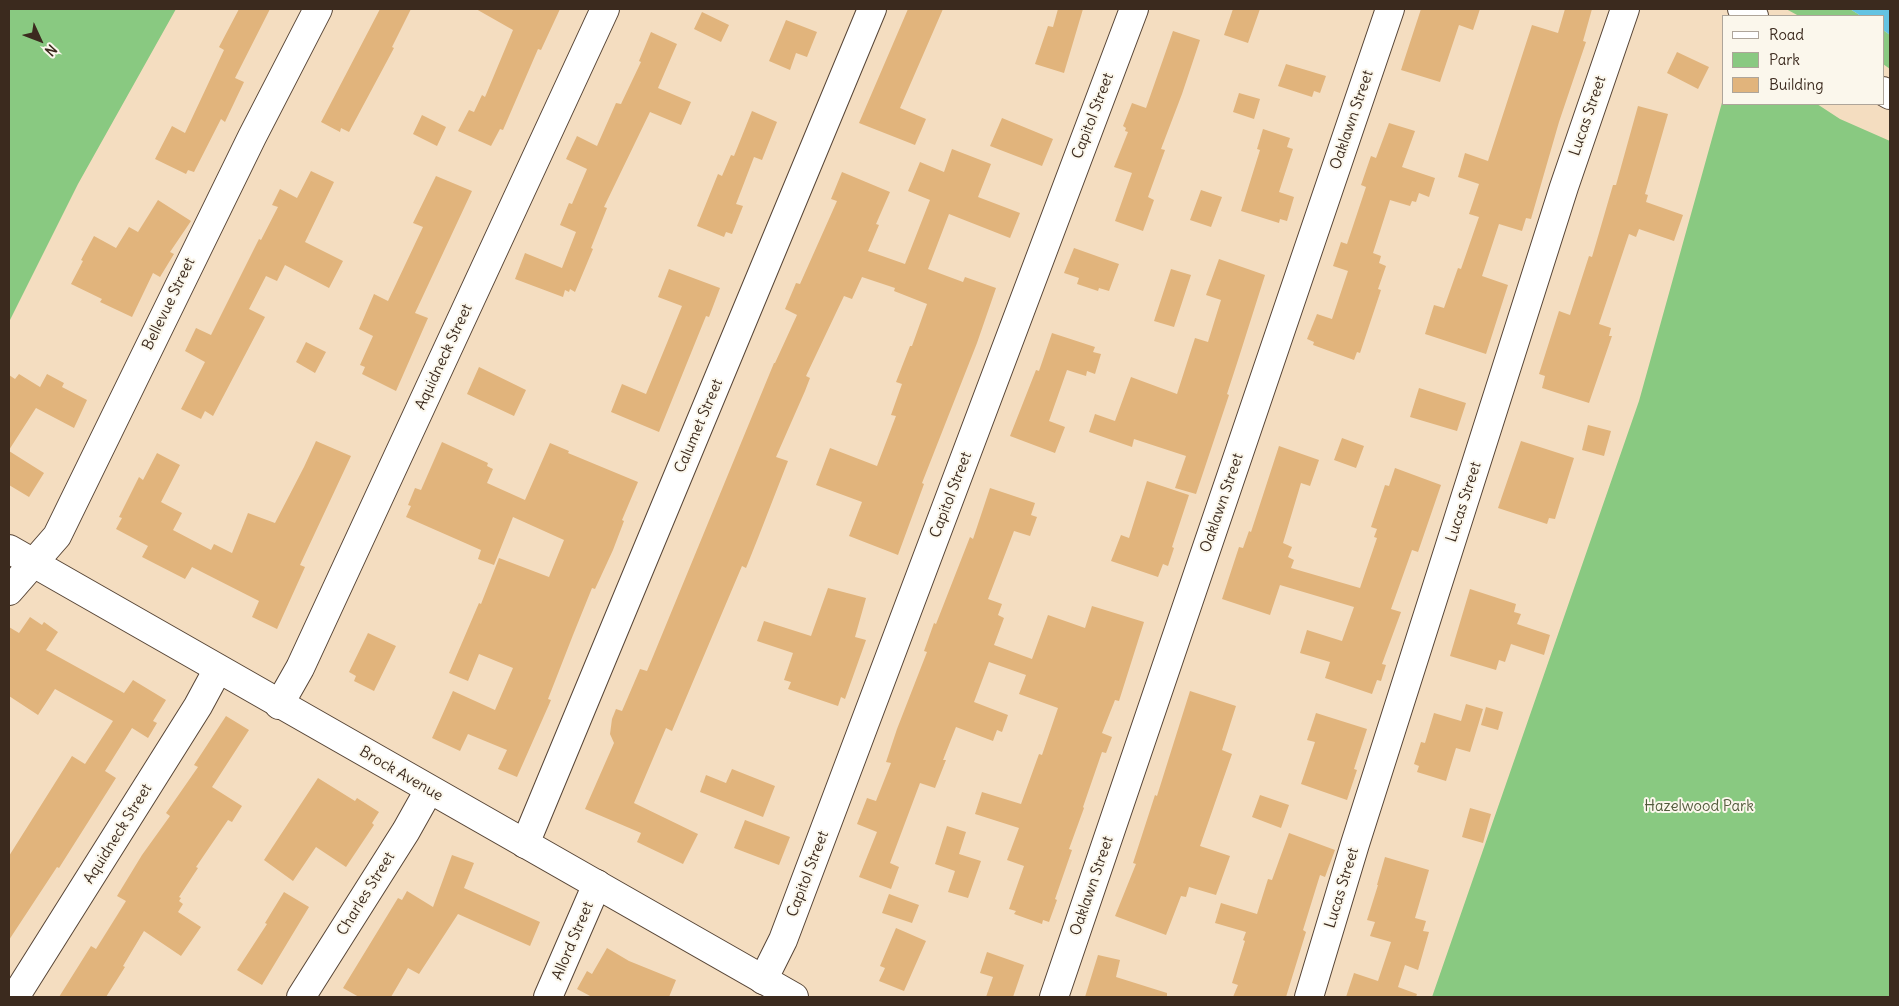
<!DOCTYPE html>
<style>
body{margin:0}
#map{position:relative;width:1899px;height:1006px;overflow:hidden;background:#f4ddc0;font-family:Delius,sans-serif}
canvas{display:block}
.frame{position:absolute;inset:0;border:10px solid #3b2a1e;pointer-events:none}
.legend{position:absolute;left:1722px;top:15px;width:162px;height:90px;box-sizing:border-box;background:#fbf7ec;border:1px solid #aea59a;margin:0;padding:6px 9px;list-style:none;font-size:15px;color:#3b2a1e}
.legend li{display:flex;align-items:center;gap:10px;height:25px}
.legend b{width:25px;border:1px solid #aea59a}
.north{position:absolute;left:15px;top:15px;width:50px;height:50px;-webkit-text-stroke:4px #fbf7ec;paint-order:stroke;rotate:133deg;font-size:14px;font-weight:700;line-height:20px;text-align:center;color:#3b2a1e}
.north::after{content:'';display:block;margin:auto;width:18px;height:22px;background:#3b2a1e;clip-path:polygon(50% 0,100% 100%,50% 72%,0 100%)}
</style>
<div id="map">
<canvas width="1899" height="1006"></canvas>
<div class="frame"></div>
<ul class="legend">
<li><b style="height:6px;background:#fff"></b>Road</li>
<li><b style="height:14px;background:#89c981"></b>Park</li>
<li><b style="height:14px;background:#e1b47c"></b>Building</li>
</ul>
<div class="north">N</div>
</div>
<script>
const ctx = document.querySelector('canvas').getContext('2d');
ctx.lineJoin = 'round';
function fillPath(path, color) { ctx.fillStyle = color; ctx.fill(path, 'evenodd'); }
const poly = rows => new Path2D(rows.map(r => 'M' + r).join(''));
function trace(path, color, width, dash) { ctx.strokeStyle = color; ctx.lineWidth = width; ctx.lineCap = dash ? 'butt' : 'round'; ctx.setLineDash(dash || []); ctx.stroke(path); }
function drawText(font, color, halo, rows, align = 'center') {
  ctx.font = font + ' Delius,sans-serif'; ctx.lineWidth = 4; ctx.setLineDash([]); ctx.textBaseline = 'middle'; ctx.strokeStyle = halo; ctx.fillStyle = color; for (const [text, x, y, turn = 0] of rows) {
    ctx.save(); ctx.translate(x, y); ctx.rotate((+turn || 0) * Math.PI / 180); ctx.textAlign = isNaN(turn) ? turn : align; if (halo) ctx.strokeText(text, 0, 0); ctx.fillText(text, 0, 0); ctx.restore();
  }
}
fillPath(poly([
 [9,9,176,9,78,184,9,322],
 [1786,9,1850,9,1861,16,1799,16],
 [1883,30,1890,35,1890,69,1883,64],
 [1723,99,1723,104,1817,104,1840,119,1890,141,1890,997,1432,997,1639,401]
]), '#89c981');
fillPath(poly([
 [1850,9,1890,9,1890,35,1883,30,1883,16,1861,16]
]), '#63c3e2');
fillPath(poly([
 [239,9,270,9,235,78,244,82,225,122,221,119,194,172,188,170,186,174,155,159,172,126,185,133,224,50,219,47],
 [380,9,411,9,392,47,394,48,349,132,341,128,340,132,321,122],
 [476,9,560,9,541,50,538,49,503,130,500,129,491,146,458,131,469,110,474,112,482,95,485,97,513,30],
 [908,9,943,9,900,108,926,119,915,145,859,123],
 [1058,9,1083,9,1064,73,1035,64,1048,26,1053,27],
 [1233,9,1260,9,1248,43,1224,35],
 [1421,9,1480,9,1473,30,1459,25,1440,82,1401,70],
 [1565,9,1592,9,1583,41,1586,42,1559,122,1531,219,1526,218,1522,231,1499,224,1482,276,1508,285,1486,354,1425,334,1434,305,1444,308,1458,268,1461,269,1479,217,1469,214,1479,184,1458,177,1465,153,1488,161,1532,25,1558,33],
 [702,12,729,25,721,42,694,29],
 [786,20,817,32,807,57,796,53,790,70,769,61],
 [1173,31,1200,40,1182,94,1161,149,1165,150,1148,197,1154,200,1143,231,1115,221,1132,173,1114,167,1128,132,1125,131,1126,128,1123,126,1132,103,1146,108],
 [651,32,677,44,658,88,691,102,681,125,650,112,604,207,607,208,591,248,593,249,575,292,570,289,569,292,565,290,563,297,515,279,525,253,562,268,576,232,560,225,569,203,572,204,587,169,566,159,577,136,597,146,616,103,621,104,641,62,639,61],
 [1677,52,1709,67,1698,89,1667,73],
 [1286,64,1326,76,1320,93,1314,91,1312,97,1278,86],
 [1239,93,1260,99,1254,119,1233,112],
 [1638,106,1668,114,1645,194,1648,195,1646,202,1683,215,1674,241,1639,229,1636,237,1629,234,1599,324,1611,328,1609,336,1612,336,1589,403,1542,388,1545,376,1539,374,1559,311,1570,315,1589,256,1592,257,1613,185,1616,185],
 [752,111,777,122,762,160,754,157,736,204,743,206,732,234,726,232,724,237,697,226,718,174,722,176,731,155,734,156],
 [422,115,446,127,437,146,413,134],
 [1002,118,1053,139,1042,166,990,146],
 [1389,123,1415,131,1402,167,1435,178,1429,197,1419,193,1416,202,1412,201,1410,206,1390,200,1373,253,1381,256,1379,263,1386,266,1378,289,1381,290,1360,353,1357,352,1354,360,1313,345,1314,342,1307,339,1317,314,1332,319,1348,271,1333,266,1341,242,1347,244,1366,187,1361,185,1371,156,1376,158],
 [1263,129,1290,138,1287,147,1293,149,1279,192,1294,197,1287,221,1280,219,1279,223,1241,211,1260,150,1257,149],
 [952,149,991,164,978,197,1020,213,1010,238,949,214,928,269,963,282,965,277,996,288,977,343,922,483,924,484,898,555,849,536,862,502,816,485,830,448,877,466,896,416,891,415,902,384,896,382,910,346,912,346,927,304,894,291,895,288,862,277,852,299,844,296,806,376,810,378,805,391,776,457,788,461,758,538,746,568,742,566,672,731,666,728,634,803,698,834,683,864,637,842,641,833,585,809,614,743,610,734,612,719,616,709,622,711,640,669,647,671,774,363,775,363,797,315,785,309,796,283,800,284,837,201,831,199,842,172,890,192,876,224,879,225,868,251,905,264,930,200,908,191,920,162,944,172],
 [311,171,334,182,305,242,343,261,329,288,285,265,277,281,266,276,249,309,265,317,213,416,205,411,201,419,181,409,205,362,185,351,196,328,211,335,259,239,261,240,278,207,272,205,280,189,297,198],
 [436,176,472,191,415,313,428,318,396,391,362,374,365,367,360,365,373,336,359,329,374,294,388,301,423,227,413,223],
 [1201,190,1222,197,1211,227,1190,220],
 [158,200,191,221,170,252,174,254,160,277,153,273,132,317,100,302,102,299,71,284,83,261,81,260,94,236,116,248,129,227,138,232],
 [1074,248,1119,264,1109,291,1099,288,1098,291,1077,284,1079,278,1064,273],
 [1219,259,1265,275,1239,357,1227,394,1229,395,1196,494,1175,488,1186,456,1134,439,1132,447,1089,432,1095,414,1115,421,1131,377,1177,394,1195,338,1208,342,1221,300,1206,295],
 [669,269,720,288,709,317,706,316,659,432,611,412,622,384,646,394,667,343,682,306,658,297],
 [1171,269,1191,275,1174,327,1154,321],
 [1052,333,1095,347,1093,352,1101,354,1095,374,1087,371,1086,376,1067,370,1049,421,1065,427,1055,453,1010,436,1036,370,1039,371],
 [306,342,326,352,315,373,296,362],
 [479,367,526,390,514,416,467,394],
 [19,374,40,387,47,374,64,383,62,387,87,400,74,428,36,408,9,450,9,375,15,379],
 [1419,388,1466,403,1457,431,1410,417],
 [1588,425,1611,431,1604,456,1582,450],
 [1342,438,1364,446,1356,468,1334,460],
 [316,441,351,456,300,565,305,567,277,629,252,617,259,601,192,567,185,579,142,557,148,546,116,529,122,518,119,517,139,477,143,480,157,453,180,465,161,502,182,513,173,530,211,550,214,544,232,553,248,513,275,523,304,467],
 [1521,441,1574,458,1555,519,1549,518,1547,524,1498,508],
 [442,442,488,463,487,466,493,469,487,483,525,500,550,443,569,451,568,453,638,482,622,520,624,521,613,550,595,589,592,588,573,635,548,699,551,700,517,777,498,769,507,750,468,734,460,751,432,738,453,691,495,710,513,668,479,654,468,681,449,673,479,603,481,604,499,558,549,577,564,540,513,517,494,565,478,559,481,550,406,517,411,506,408,505,415,488,421,490],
 [1279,446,1319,460,1310,486,1301,483,1283,543,1292,547,1288,557,1294,560,1291,568,1360,588,1377,538,1374,537,1377,529,1371,527,1385,485,1389,486,1395,468,1441,485,1418,552,1412,550,1391,609,1401,612,1382,664,1386,665,1381,681,1377,680,1372,694,1325,678,1330,662,1300,653,1307,630,1342,641,1354,607,1280,585,1270,615,1222,599,1239,547,1243,548,1249,531,1251,532],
 [9,451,44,473,29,497,9,485],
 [1147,481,1189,495,1172,547,1174,548,1168,566,1163,564,1158,577,1111,561,1121,535,1129,538],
 [990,488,1035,503,1031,515,1037,517,1030,536,1014,531,988,599,1002,604,998,615,1004,618,994,645,1032,659,1048,615,1085,628,1092,606,1144,622,1119,701,1115,700,1102,733,1112,737,1106,753,1102,752,1083,807,1084,808,1069,849,1072,850,1055,899,1057,900,1049,922,1043,920,1042,924,1014,914,1016,911,1009,909,1024,866,1007,860,1019,828,975,814,982,792,1021,804,1039,754,1042,755,1058,708,1019,694,1026,675,989,662,974,702,1008,715,1002,732,997,730,993,741,956,727,943,760,946,760,935,788,920,783,890,863,899,867,891,889,859,877,877,832,857,824,867,798,876,801,891,763,886,762,897,729,927,652,924,651,934,623,936,624,970,537,973,539],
 [828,588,866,598,855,637,866,640,845,699,841,697,838,706,788,689,791,682,784,680,793,653,757,641,764,621,811,636],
 [1470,589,1516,604,1514,612,1521,614,1517,624,1550,635,1544,655,1511,644,1505,662,1499,660,1496,670,1450,656],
 [30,617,42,625,44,622,58,632,46,650,124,693,133,680,166,700,153,721,157,723,148,738,132,728,105,771,116,778,59,868,57,867,9,940,9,856,72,756,85,764,113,721,55,689,38,715,9,696,9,627,19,633],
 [368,633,396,646,374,691,354,681,356,676,349,672],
 [1190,691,1236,706,1222,750,1232,754,1200,846,1230,856,1216,895,1189,887,1186,897,1181,896,1166,935,1115,916,1136,864,1133,863,1155,795,1157,796],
 [1466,704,1483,709,1470,752,1456,748,1446,781,1417,772,1419,766,1414,764,1421,742,1425,743,1434,713,1461,721],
 [1486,707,1503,712,1498,730,1481,725],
 [1316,713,1367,729,1354,769,1357,770,1347,800,1301,784,1315,742,1307,740],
 [226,716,249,730,212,787,242,806,232,822,228,820,196,867,198,868,179,897,181,898,179,901,183,904,178,912,201,927,181,956,144,931,123,966,125,967,106,997,59,997,91,946,96,949,126,901,117,896,142,855,170,816,166,813,198,767,194,765],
 [732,769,775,786,763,817,700,792,706,775,726,783],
 [318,778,355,801,357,798,379,812,372,823,374,825,346,867,316,847,293,881,264,860],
 [1260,795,1289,805,1281,828,1252,817],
 [1470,808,1491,814,1483,843,1462,837],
 [745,820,790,837,779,865,734,848],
 [947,826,966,832,959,854,981,861,968,898,948,892,955,871,935,864],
 [1289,833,1335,850,1325,877,1320,875,1303,930,1306,932,1286,997,1233,997,1238,985,1232,983,1245,941,1243,940,1246,932,1215,923,1221,903,1257,914,1268,879,1272,880],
 [452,855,474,863,464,888,540,922,530,946,458,914,419,974,408,968,391,997,359,997,343,988,398,898,402,900,407,891,433,907],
 [1385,857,1429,870,1415,918,1426,921,1423,931,1429,932,1418,970,1405,965,1398,987,1417,994,1416,997,1346,997,1354,973,1378,981,1391,942,1370,936,1375,922,1367,920,1378,885,1377,885],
 [284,892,309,907,262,985,237,970,267,924,265,923],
 [889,894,919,905,912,923,882,913],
 [896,928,926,941,904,991,879,981,885,968,880,966],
 [607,948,629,961,676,980,669,997,592,997,577,989,587,971,592,974],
 [987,952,1024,965,1013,997,986,997,993,977,980,973],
 [1098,955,1120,960,1116,977,1167,993,1167,997,1085,997]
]), '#e1b47c');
const minor = poly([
 [9,591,57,536,252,137,318,9],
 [279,705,300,668,605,9],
 [525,844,872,9],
 [763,980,783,940,1134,9],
 [15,997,198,706,218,669],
 [301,997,406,831,429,790],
 [548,997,597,884],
 [1054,997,1390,9],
 [1309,997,1355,844,1564,187,1625,9]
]);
const major = poly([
 [1742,9,1754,16],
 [1883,91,1890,95],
 [9,549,794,997]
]);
trace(minor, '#574536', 30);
trace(major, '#574536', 30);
trace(minor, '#fff', 28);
trace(major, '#fff', 28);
drawText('15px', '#3b2a1e', '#fbf7ec', [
 ["Capitol Street",1093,116,-69],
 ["Lucas Street",1588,116,-71],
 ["Oaklawn Street",1352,120,-71],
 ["Bellevue Street",169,304,-64],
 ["Aquidneck Street",444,357,-65],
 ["Calumet Street",699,426,-67],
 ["Capitol Street",951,495,-69],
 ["Lucas Street",1464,502,-72],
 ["Oaklawn Street",1222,503,-71],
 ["Brock Avenue",401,774,30],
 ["Aquidneck Street",118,834,-58],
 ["Capitol Street",808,874,-69],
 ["Oaklawn Street",1092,886,-71],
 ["Lucas Street",1342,888,-73],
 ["Charles Street",366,894,-58],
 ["Allord Street",573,941,-67]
]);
drawText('15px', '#525a3c', '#fbf7ec', [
 ["Hazelwood Park",1699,807]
]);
</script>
